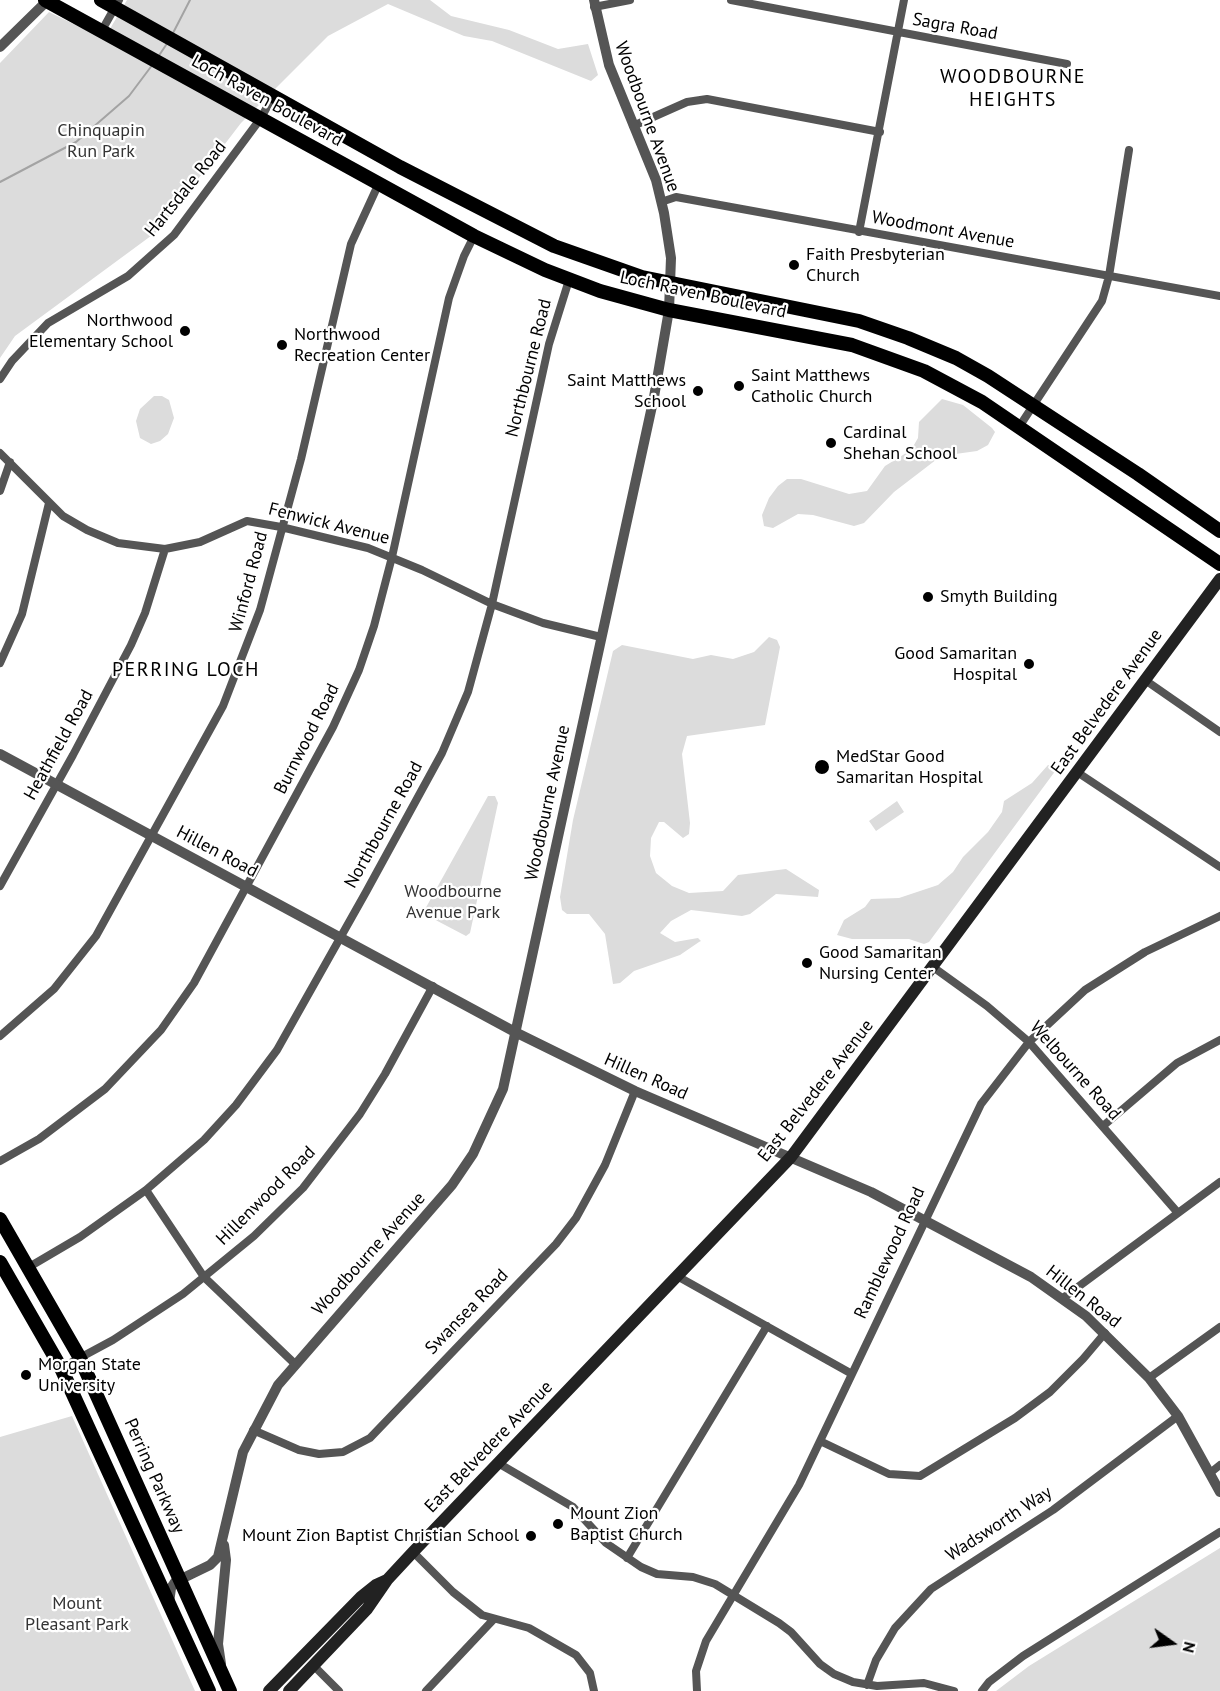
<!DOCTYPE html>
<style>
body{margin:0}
#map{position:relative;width:1220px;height:1691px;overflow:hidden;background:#fff;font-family:"PT Sans",sans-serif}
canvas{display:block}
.north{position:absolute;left:1142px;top:1613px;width:60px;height:60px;-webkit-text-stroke:4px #fff;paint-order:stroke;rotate:104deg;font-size:16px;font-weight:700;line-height:24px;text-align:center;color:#000}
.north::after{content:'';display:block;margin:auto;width:21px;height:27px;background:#000;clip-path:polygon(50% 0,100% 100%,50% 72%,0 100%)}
</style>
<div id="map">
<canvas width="1220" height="1691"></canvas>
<div class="north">N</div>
</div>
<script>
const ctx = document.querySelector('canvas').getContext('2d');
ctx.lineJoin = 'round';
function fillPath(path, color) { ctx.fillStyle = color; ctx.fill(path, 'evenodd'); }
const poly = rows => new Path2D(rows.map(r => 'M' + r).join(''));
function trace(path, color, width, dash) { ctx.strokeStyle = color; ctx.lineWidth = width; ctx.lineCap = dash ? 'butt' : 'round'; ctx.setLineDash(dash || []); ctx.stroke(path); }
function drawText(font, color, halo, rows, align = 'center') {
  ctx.font = font + ' "PT Sans",sans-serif'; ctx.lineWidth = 4.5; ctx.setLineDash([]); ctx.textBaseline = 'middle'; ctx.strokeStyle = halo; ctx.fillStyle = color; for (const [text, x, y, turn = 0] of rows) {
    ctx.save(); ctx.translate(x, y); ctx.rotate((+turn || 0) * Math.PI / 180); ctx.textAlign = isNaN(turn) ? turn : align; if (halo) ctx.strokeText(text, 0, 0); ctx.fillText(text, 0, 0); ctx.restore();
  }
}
fillPath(poly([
 [127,0,430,0,451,16,509,30,558,49,588,44,598,75,591,81,492,41,464,36,388,4,328,36,241,123,159,230,15,336,0,358,0,63,49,12,104,39],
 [154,396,162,396,169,400,174,418,168,434,160,441,151,444,140,438,136,421,140,409],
 [942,399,963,405,992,428,995,432,988,445,977,451,941,456,894,492,864,523,854,526,813,515,798,514,773,528,764,526,762,515,769,498,778,486,787,479,801,479,849,494,867,491,885,466,911,450,918,438,919,422],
 [769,637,777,640,780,647,765,725,687,736,682,754,690,823,689,834,683,838,664,822,659,822,651,838,650,856,656,873,672,886,689,893,723,891,738,875,786,869,819,890,818,897,776,894,750,914,742,916,691,910,671,921,660,933,675,942,698,938,701,941,699,942,680,955,634,971,620,983,613,984,605,934,589,914,567,914,562,910,560,897,573,820,613,651,622,645,693,659,711,655,733,659,754,652],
 [1048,765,1057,766,1056,770,929,942,924,944,909,939,852,939,837,935,844,920,865,907,871,899,899,898,938,885,953,872,963,857,988,832,1002,812,1004,801,1032,783],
 [488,796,495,796,498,803,470,933,466,936,426,915,424,911],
 [897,801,904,812,876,831,869,821],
 [72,1416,195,1691,0,1691,0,1437],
 [1220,1548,1220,1691,996,1691,1029,1666]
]), '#dcdcdc');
trace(poly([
 [172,35,190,0],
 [158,57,168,42],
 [0,182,76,142,129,96,153,64]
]), '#a3a3a3', 2);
trace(poly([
 [731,0,1067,64],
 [594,7,630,0],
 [101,32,119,0],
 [633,126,687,102,707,99,880,132],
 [661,202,676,197,1220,296],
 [859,232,904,0],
 [0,379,12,361,48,323,128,276,174,235,261,118,273,96],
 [1019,427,1102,301,1109,276,1129,150],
 [0,453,63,516,87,530,118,543,165,549,200,542,247,521,281,527,368,548,422,570,492,604,543,623,601,637],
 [0,491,10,462],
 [0,663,22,614,49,503],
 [1145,680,1220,732],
 [1077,772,1220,867],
 [0,886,73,755,131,645,145,613,165,549],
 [933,967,987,1006,1029,1042,1178,1213],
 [0,1036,54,989,96,936,223,706,260,610,301,459,351,244,379,183],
 [1103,1126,1177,1063,1220,1040],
 [0,1161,39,1139,105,1089,161,1030,194,983,333,727,359,670,374,626,392,557,449,298,464,256,474,236],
 [146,1190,204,1277,294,1363],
 [29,1267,80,1237,146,1190,204,1140,236,1105,277,1050,366,892,442,753,468,692,492,604,549,344,569,280],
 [677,1276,852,1374],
 [1063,1298,1220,1182],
 [61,1368,113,1340,183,1294,254,1236,303,1188,360,1114,385,1074,433,986],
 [1149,1378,1220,1327],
 [253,1430,299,1450,319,1454,343,1452,370,1438,556,1244,576,1218,605,1165,635,1091],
 [820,1441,889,1474,920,1476,1015,1418,1050,1392,1083,1359,1105,1333],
 [498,1463,573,1507,606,1543,641,1567,657,1574,693,1577,715,1584,779,1623,791,1632,820,1664,834,1674,853,1682,877,1686,924,1683,954,1691],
 [1210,1473,1220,1465],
 [413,1552,453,1592,482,1615,529,1628,576,1655,590,1673,594,1691],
 [627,1558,767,1326],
 [313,1665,339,1691],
 [867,1685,876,1660,895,1628,931,1589,1053,1510,1178,1416],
 [426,1691,493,1620],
 [697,1691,696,1671,706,1641,799,1485,981,1104,1029,1042,1085,990,1145,952,1220,916],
 [982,1691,989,1682,1023,1656,1220,1532]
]), '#555', 8);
trace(poly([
 [0,47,47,1],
 [0,754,515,1032,635,1091,871,1192,1031,1277,1086,1316,1149,1378,1178,1416,1220,1492],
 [169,1603,171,1588,175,1582,210,1565,218,1557,243,1452,278,1385,452,1185,473,1154,503,1089,654,397,669,310,671,258,664,213,656,180,609,65,594,0],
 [221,1664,218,1644,226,1560,224,1545]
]), '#555', 10);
trace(poly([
 [269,1691,361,1597,376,1585,387,1580],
 [289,1691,367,1609,387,1580,413,1552,791,1157,1220,579]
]), '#222', 12);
trace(poly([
 [45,0,474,236,545,270,600,291,669,310,852,345,924,371,982,402,1220,564],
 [101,0,400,167,554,246,642,277,859,321,908,338,956,358,988,376,1138,474,1220,531],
 [0,1219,80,1358,230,1691],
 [0,1262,61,1368,209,1691]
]), '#000', 14);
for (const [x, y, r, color] of [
 [794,265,6,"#000"],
 [185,331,6,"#000"],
 [282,345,6,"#000"],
 [739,386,6,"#000"],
 [698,391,6,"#000"],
 [831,443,6,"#000"],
 [928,597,6,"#000"],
 [1029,664,6,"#000"],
 [822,767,8,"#000"],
 [807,963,6,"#000"],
 [26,1375,6,"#000"],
 [558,1524,6,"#000"],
 [531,1536,6,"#000"]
]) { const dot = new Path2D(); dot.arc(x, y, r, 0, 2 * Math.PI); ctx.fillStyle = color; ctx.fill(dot); trace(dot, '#fff', 2); }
drawText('18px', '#000', '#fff', [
 ["Sagra Road",955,27,10],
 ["Loch Raven Boulevard",267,101,29],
 ["Woodbourne Avenue",647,117,70],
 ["Hartsdale Road",186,189,-51],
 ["Woodmont Avenue",943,230,10],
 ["Loch Raven Boulevard",703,295,12],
 ["Northbourne Road",529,368,-76],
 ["Fenwick Avenue",329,524,14],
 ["Winford Road",249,582,-75],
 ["East Belvedere Avenue",1107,702,-54],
 ["Burnwood Road",307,739,-63],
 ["Heathfield Road",59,745,-61],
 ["Woodbourne Avenue",548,803,-78],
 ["Northbourne Road",384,825,-61],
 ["Hillen Road",217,852,28],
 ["Welbourne Road",1075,1071,48],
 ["Hillen Road",646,1077,24],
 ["East Belvedere Avenue",816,1091,-52],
 ["Hillenwood Road",266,1196,-45],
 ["Ramblewood Road",890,1253,-65],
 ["Woodbourne Avenue",369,1254,-48],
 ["Hillen Road",1083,1297,38],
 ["Swansea Road",467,1312,-46],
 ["East Belvedere Avenue",489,1447,-46],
 ["Perring Parkway",154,1476,66],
 ["Wadsworth Way",999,1524,-33]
]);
drawText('18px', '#333', '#fff', [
 ["Chinquapin",101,131],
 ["Run Park",101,152],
 ["Woodbourne",453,892],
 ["Avenue Park",453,913],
 ["Mount",77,1604],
 ["Pleasant Park",77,1625]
]);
drawText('18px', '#000', '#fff', [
 ["Faith Presbyterian",806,255],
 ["Church",806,276],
 ["Northwood",173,321,"right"],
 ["Elementary School",173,342,"right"],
 ["Northwood",294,335],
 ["Recreation Center",294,356],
 ["Saint Matthews",751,376],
 ["Catholic Church",751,397],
 ["Saint Matthews",686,381,"right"],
 ["School",686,402,"right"],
 ["Cardinal",843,433],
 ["Shehan School",843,454],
 ["Smyth Building",940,597],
 ["Good Samaritan",1017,654,"right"],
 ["Hospital",1017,675,"right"],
 ["MedStar Good",836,757],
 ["Samaritan Hospital",836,778],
 ["Good Samaritan",819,953],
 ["Nursing Center",819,974],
 ["Morgan State",38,1365],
 ["University",38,1386],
 ["Mount Zion",570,1514],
 ["Baptist Church",570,1535],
 ["Mount Zion Baptist Christian School",519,1536,"right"]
], 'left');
ctx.letterSpacing = '1.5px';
drawText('20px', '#000', '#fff', [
 ["WOODBOURNE",1013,77],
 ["HEIGHTS",1013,100],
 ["PERRING LOCH",186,670]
]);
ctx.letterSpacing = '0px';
</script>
